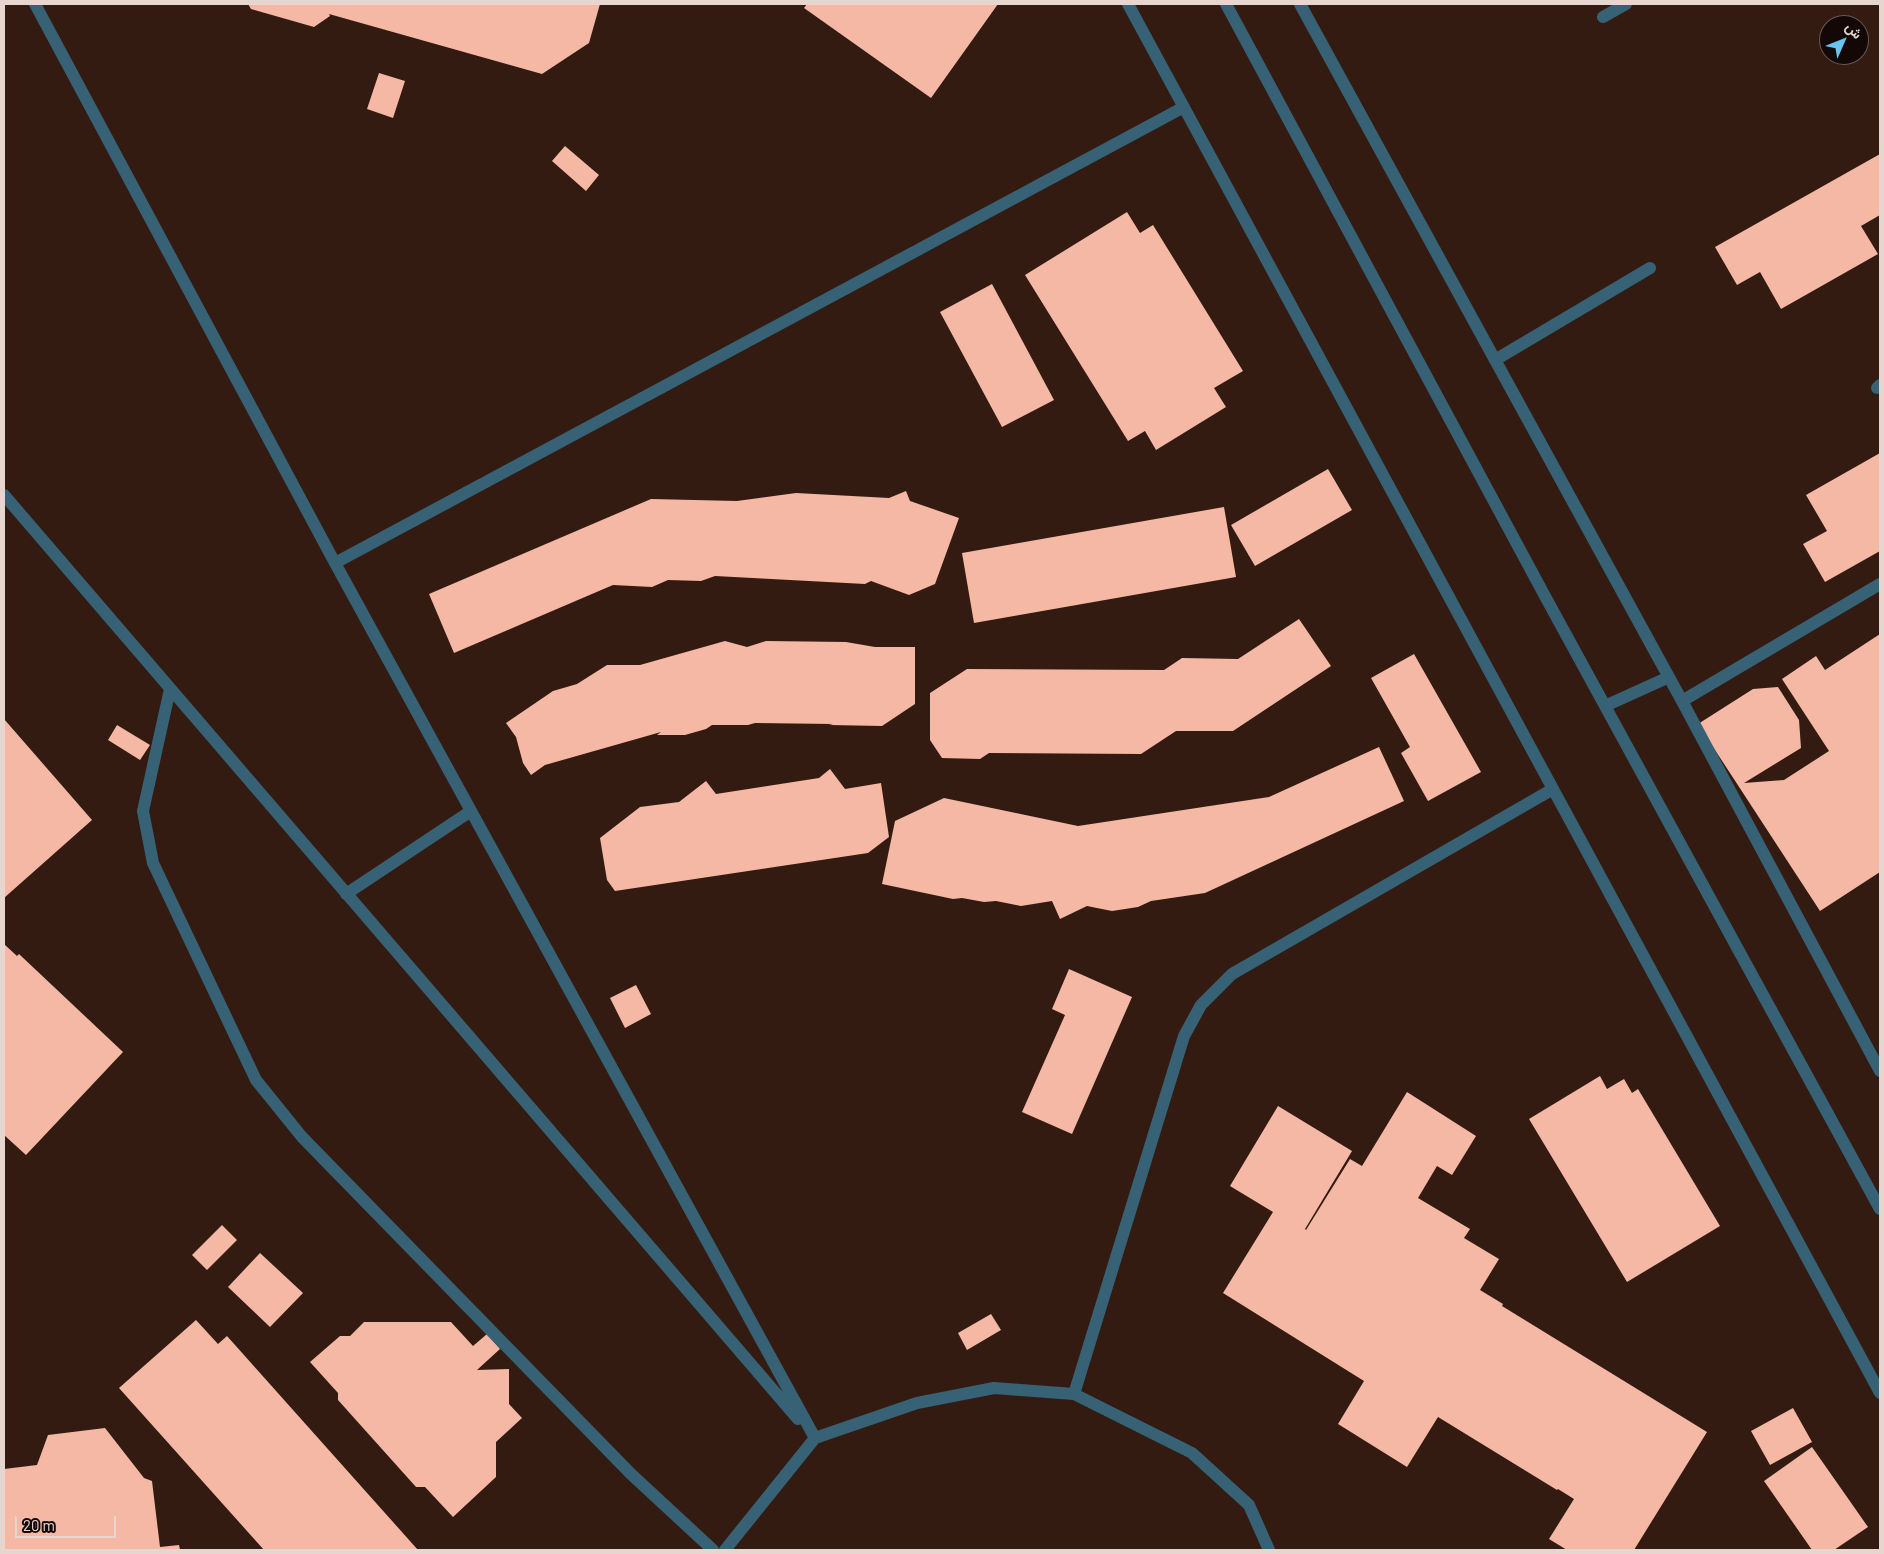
<!DOCTYPE html>
<meta charset="utf-8">
<style>
body{margin:0}
#map{position:relative;width:1884px;height:1554px;overflow:hidden;background:#331b12;font-family:Barlow,Vazirmatn,sans-serif}
canvas{display:block}
.frame{position:absolute;inset:0;border:5px solid #e7d6d0;pointer-events:none}
.north{position:absolute;left:1819px;top:15px;width:50px;height:50px;box-sizing:border-box;background:#130806;border:1px solid #685a57;border-radius:50%;rotate:46deg;font-size:14px;font-weight:700;line-height:20px;text-align:center;color:#e7d6d0}
.north::after{content:'';display:block;margin:auto;width:18px;height:22px;background:#66c4ef;clip-path:polygon(50% 0,100% 100%,50% 72%,0 100%)}
.scale{position:absolute;left:15px;top:1516px;width:101px;height:22px;box-sizing:border-box;border:2px solid #e7d6d0;border-top:0;padding-left:6px;font-size:15px;line-height:18px;white-space:nowrap;color:#e7d6d0;-webkit-text-stroke:4px #130806;paint-order:stroke}
</style>
<div id="map">
<canvas width="1884" height="1554"></canvas>
<div class="frame"></div>
<div class="north">ش</div>
<div class="scale">20 m</div>
</div>
<script>
const ctx = document.querySelector('canvas').getContext('2d');
ctx.lineJoin = 'round';
function fillPath(path, color) { ctx.fillStyle = color; ctx.fill(path, 'evenodd'); }
const poly = rows => new Path2D(rows.map(r => 'M' + r).join(''));
function trace(path, color, width, dash) { ctx.strokeStyle = color; ctx.lineWidth = width; ctx.lineCap = dash ? 'butt' : 'round'; ctx.setLineDash(dash || []); ctx.stroke(path); }
fillPath(poly([
 [248,4,600,4,589,43,542,74,329,14,330,16,314,27,251,9],
 [807,4,998,4,931,98,804,8],
 [379,73,405,81,393,118,367,109],
 [565,146,599,175,586,191,552,161],
 [1880,154,1880,215,1861,226,1878,254,1781,309,1760,272,1737,285,1715,247],
 [1127,212,1140,233,1153,225,1243,371,1214,388,1226,407,1156,450,1145,431,1128,441,1025,275],
 [992,284,1054,400,1002,427,940,312],
 [1880,453,1880,551,1825,582,1803,544,1827,531,1806,495],
 [1328,469,1352,510,1255,566,1231,525],
 [906,491,910,501,959,518,935,584,909,595,871,581,865,584,715,576,701,581,668,580,652,587,613,585,454,653,429,594,651,499,737,501,796,493,889,498],
 [1224,507,1236,577,974,623,962,553],
 [1299,619,1331,666,1233,731,1176,731,1141,754,989,753,980,759,942,758,930,740,930,693,967,669,1164,670,1182,658,1238,659],
 [1880,634,1880,872,1820,911,1698,724,1753,689,1778,687,1799,720,1801,748,1744,783,1784,780,1829,751,1782,679,1816,656,1825,670],
 [725,641,747,647,766,641,846,642,875,647,915,647,915,704,882,726,829,725,833,724,755,723,748,725,712,725,706,729,685,735,657,735,661,732,545,765,531,775,523,763,516,737,506,723,553,691,577,684,607,665,640,665],
 [1414,654,1481,772,1428,801,1401,753,1410,747,1371,678],
 [4,719,92,820,4,898],
 [117,725,150,745,140,760,108,740],
 [1379,747,1404,801,1205,893,1151,901,1138,907,1112,911,1087,906,1060,919,1052,901,1021,906,996,901,984,902,962,898,953,899,882,884,895,821,944,798,1078,826,1269,797],
 [830,769,845,789,881,783,889,837,868,853,615,891,607,880,600,838,640,807,679,802,706,781,716,794,819,778],
 [4,944,17,956,19,954,123,1052,26,1155,4,1135],
 [1069,969,1132,997,1072,1134,1022,1112,1065,1015,1052,1009],
 [636,985,651,1014,625,1028,610,998],
 [1600,1076,1607,1089,1624,1079,1632,1093,1638,1089,1720,1226,1627,1282,1529,1119],
 [1407,1092,1476,1136,1452,1175,1437,1166,1418,1198,1470,1229,1464,1238,1499,1259,1480,1290,1503,1304,1502,1306,1707,1432,1634,1550,1567,1550,1549,1539,1574,1499,1558,1489,1557,1490,1438,1417,1407,1467,1338,1424,1364,1381,1223,1293,1273,1212,1230,1186,1278,1106,1352,1151,1305,1229,1306,1230,1350,1159,1362,1166],
 [222,1225,237,1240,207,1270,192,1255],
 [260,1253,303,1293,270,1327,228,1287],
 [991,1314,1001,1330,967,1350,958,1333],
 [196,1320,218,1344,227,1336,418,1550,264,1550,119,1388],
 [364,1322,451,1322,473,1346,487,1334,500,1349,477,1370,509,1369,509,1404,522,1418,496,1442,496,1477,453,1517,425,1487,416,1487,338,1400,338,1393,310,1362,340,1336,350,1336],
 [1793,1408,1812,1442,1770,1465,1751,1431],
 [105,1428,144,1478,152,1481,160,1547,179,1545,180,1550,4,1550,4,1469,37,1465,48,1435],
 [1812,1447,1868,1527,1834,1550,1812,1550,1764,1481]
]), '#f4b8a4');
trace(poly([
 [1603,17,1626,4],
 [1495,360,1650,268],
 [1877,388,1880,385]
]), '#376174', 12);
trace(poly([
 [35,4,335,563,815,1438],
 [1128,4,1880,1393],
 [1226,4,1546,598,1880,1209],
 [1300,4,1682,701,1880,1071],
 [4,495,798,1419],
 [335,563,1184,107],
 [170,689,143,811,153,863,256,1080,302,1137,631,1474,713,1550],
 [1682,701,1880,584],
 [1605,706,1669,677],
 [346,894,471,811],
 [1074,1394,1184,1036,1201,1005,1232,974,1553,789],
 [725,1550,815,1438,917,1403,994,1388,1074,1394,1192,1453,1249,1505,1269,1550]
]), '#376174', 12);
</script>
